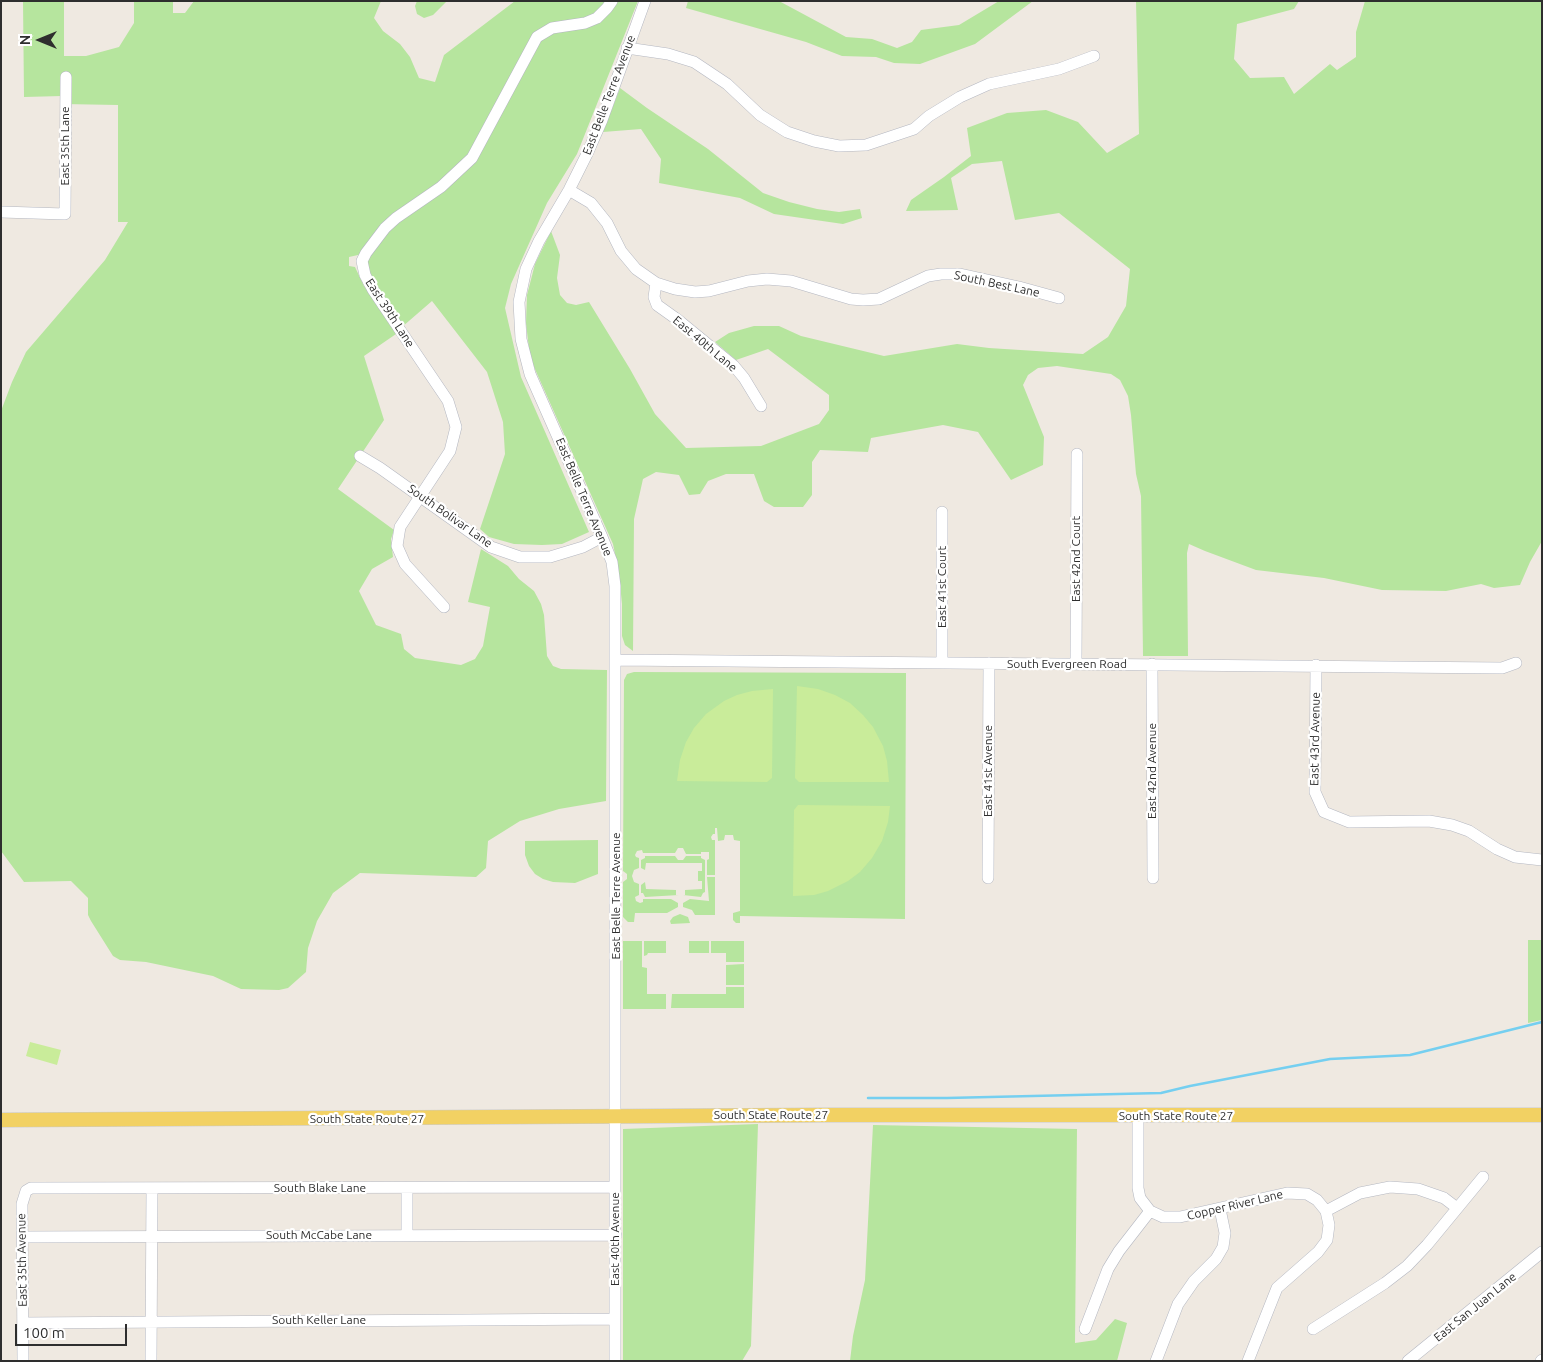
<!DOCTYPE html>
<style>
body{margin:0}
#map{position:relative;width:1543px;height:1362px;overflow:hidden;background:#efe9e1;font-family:Ubuntu,sans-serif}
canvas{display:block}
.frame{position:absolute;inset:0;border:2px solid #2e2e2e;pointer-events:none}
.north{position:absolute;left:15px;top:15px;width:50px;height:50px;-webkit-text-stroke:4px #fff;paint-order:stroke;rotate:270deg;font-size:14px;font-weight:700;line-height:20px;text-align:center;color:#2e2e2e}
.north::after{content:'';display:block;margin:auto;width:18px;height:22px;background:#2e2e2e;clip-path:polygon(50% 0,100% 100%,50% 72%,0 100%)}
.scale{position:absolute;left:15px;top:1324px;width:112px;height:22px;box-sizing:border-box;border:2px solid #2e2e2e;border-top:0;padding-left:6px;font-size:15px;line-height:18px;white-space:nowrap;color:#2e2e2e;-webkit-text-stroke:4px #fff;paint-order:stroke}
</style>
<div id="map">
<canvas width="1543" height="1362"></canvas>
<div class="frame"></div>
<div class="north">N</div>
<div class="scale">100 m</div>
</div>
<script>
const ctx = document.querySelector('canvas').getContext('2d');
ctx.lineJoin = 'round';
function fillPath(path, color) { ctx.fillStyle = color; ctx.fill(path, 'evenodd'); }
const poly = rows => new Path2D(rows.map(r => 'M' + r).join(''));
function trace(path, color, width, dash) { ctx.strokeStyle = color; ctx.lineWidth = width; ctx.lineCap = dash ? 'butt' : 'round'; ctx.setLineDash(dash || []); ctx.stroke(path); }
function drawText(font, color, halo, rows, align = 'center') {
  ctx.font = font + ' Ubuntu,sans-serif'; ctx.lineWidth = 4.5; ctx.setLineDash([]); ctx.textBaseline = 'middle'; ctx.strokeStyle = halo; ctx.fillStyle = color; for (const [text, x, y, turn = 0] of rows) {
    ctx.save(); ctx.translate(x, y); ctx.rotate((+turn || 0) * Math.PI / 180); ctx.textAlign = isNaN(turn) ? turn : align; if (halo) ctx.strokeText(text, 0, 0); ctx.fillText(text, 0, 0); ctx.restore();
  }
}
fillPath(poly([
 [23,1,64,1,64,56,86,56,119,47,134,23,134,1,173,1,173,13,185,13,194,1,381,1,374,18,383,31,400,44,410,57,419,78,435,82,444,55,515,1,638,1,577,154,547,203,511,284,505,308,521,377,589,532,562,544,542,545,514,544,489,537,480,529,505,454,503,422,487,372,432,301,402,327,368,276,363,252,358,255,349,257,349,266,355,267,364,286,396,334,364,356,384,420,338,489,394,530,391,539,393,557,372,569,359,591,376,625,401,634,404,649,415,658,461,665,475,659,483,646,490,607,468,602,481,549,508,566,519,579,534,591,541,604,544,615,547,656,553,666,561,669,607,670,606,801,559,809,520,821,488,841,486,868,476,877,360,873,333,893,317,921,308,948,306,972,288,988,279,990,241,989,213,976,146,962,120,960,113,956,91,921,88,915,88,898,71,881,24,882,1,851,1,411,12,382,26,352,105,260,128,222,118,222,118,105,63,104,62,96,24,97],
 [417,1,447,1,433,15,424,18,417,14,415,6],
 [688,1,779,1,846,37,872,39,897,48,912,42,921,30,959,25,999,1,1033,1,975,44,920,64,894,63,876,57,842,56,806,42,686,8],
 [1136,1,1299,1,1294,9,1237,24,1234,59,1250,78,1284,77,1294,94,1330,64,1337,70,1356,57,1356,32,1365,1,1542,1,1542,541,1530,562,1520,585,1494,588,1481,584,1446,591,1382,590,1324,578,1256,570,1205,551,1189,544,1187,553,1188,656,1143,656,1141,496,1136,474,1131,415,1128,396,1120,380,1111,374,1057,366,1038,368,1028,375,1023,385,1044,437,1043,465,1011,480,978,432,943,425,871,438,868,452,820,450,812,462,812,495,803,507,774,507,764,501,754,474,726,474,708,481,700,494,689,495,679,475,656,472,643,479,634,519,633,651,625,645,622,636,622,604,619,574,613,544,530,358,526,323,527,295,535,264,551,231,560,255,557,278,560,295,567,303,576,305,589,302,630,369,655,414,686,448,761,446,819,424,829,410,829,395,768,349,736,360,715,342,729,333,754,326,779,326,801,336,884,356,957,344,989,348,1083,354,1108,337,1126,306,1130,269,1059,213,1015,220,1002,161,972,164,951,178,958,210,906,211,911,200,944,177,971,156,967,128,1007,113,1046,110,1078,122,1107,153,1139,134],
 [620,88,647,108,708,149,763,193,789,202,817,209,839,212,860,209,862,218,843,224,774,214,740,198,659,183,661,159,641,129,603,132],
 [634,672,906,673,905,919,740,916,740,923,736,923,733,920,733,913,740,911,740,841,734,840,733,835,725,835,724,840,718,841,717,828,715,828,715,834,713,834,711,837,712,840,715,840,715,875,707,875,707,860,709,859,709,852,701,852,701,854,686,854,683,848,678,848,675,853,643,853,642,850,637,851,635,855,636,857,639,858,639,868,634,870,632,876,634,882,639,884,639,895,635,897,636,901,640,903,643,902,643,899,671,899,678,903,678,907,667,913,635,913,634,922,628,922,623,917,623,882,627,879,627,874,623,871,624,680,627,674],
 [598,840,598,874,575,883,553,882,543,879,535,874,529,866,525,855,525,841],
 [645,856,675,856,678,860,683,860,686,856,701,856,701,858,705,860,705,892,703,893,701,897,683,895,685,895,685,890,702,889,702,881,698,881,698,871,702,871,702,863,646,863,645,870,641,868,641,860,645,858],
 [707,877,715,877,715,915,695,915,692,910,683,907,683,903,690,899,709,901],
 [645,882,646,889,676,890,676,895,679,895,645,897,643,893,641,893,641,885],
 [680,914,688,917,690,923,671,924,670,921,673,917],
 [1528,940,1542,940,1542,1020,1528,1023],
 [623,941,642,941,642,967,647,968,647,994,666,994,666,1009,623,1009],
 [644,941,666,941,666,953,648,953,647,955,644,956],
 [689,941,709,941,709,953,689,953],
 [711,941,744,941,744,962,726,962,726,953,711,953],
 [744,964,744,985,726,985,726,965],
 [726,987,744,987,744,1008,671,1008,672,994,726,994],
 [758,1124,751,1346,742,1361,623,1361,623,1129],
 [873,1125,1077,1129,1075,1343,1096,1340,1115,1319,1127,1323,1117,1361,850,1361,853,1336,865,1280]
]), '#b6e59e');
fillPath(poly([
 [797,686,818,689,835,695,850,703,863,715,873,727,883,746,887,761,889,782,799,782,795,778],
 [773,689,772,778,767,782,677,781,680,760,686,742,694,728,706,714,724,701,737,695,752,691],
 [798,805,890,806,888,822,882,841,872,858,860,872,848,881,828,891,814,895,793,896,794,810],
 [30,1042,61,1050,57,1065,26,1056]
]), '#c9ec9a');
trace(poly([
 [868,1098,947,1098,1161,1093,1190,1086,1330,1059,1410,1055,1542,1022]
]), '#75cff0', 2.5);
const minor = poly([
 [627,48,668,54,694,62,727,84,760,115,787,132,814,141,839,146,866,145,914,129,929,116,960,97,989,84,1059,69,1094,56],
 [569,190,591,203,607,223,621,251,636,269,656,283,675,289,695,292,709,291,748,281,767,279,791,281,851,299,863,300,879,299,928,276,941,274,960,274,1019,287,1059,298],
 [1,212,65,214,66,77],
 [656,283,654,297,657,305,678,320,734,366,744,378,761,406],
 [360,456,380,468,491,547,520,557,550,557,583,547,602,537],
 [444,607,405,564,397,546,400,527,450,451,456,427,448,401,373,290,365,275,362,261,366,253,385,228,396,218,441,187,472,158,537,37,552,28,585,23,597,18,607,8,612,1],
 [616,660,1502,668,1516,663],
 [942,662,942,512],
 [1076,663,1077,454],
 [1152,664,1153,878],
 [1316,665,1315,792,1324,812,1349,822,1429,821,1452,825,1469,831,1497,849,1515,857,1542,860],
 [988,878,989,663],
 [1138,1116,1138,1188,1140,1198,1150,1211,1163,1217,1180,1217,1287,1193,1307,1194,1317,1200,1326,1211,1329,1225,1327,1240,1318,1252,1277,1288,1248,1361],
 [407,1188,407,1235],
 [1326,1211,1360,1193,1390,1187,1418,1189,1444,1198,1457,1208],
 [23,1237,616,1235],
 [23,1323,615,1319],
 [1085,1329,1108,1269,1119,1251,1150,1211],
 [1313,1329,1385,1283,1407,1266,1427,1245,1483,1177],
 [23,1361,22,1204,26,1191,31,1188,615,1187],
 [151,1361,152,1188],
 [615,1361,615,586,612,562,602,537,530,374,521,339,519,302,526,269,539,241,569,190,587,154,602,120,645,1],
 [1156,1361,1178,1304,1194,1281,1216,1259,1223,1247,1225,1233,1220,1209],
 [1408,1361,1542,1252],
 [1541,1361,1542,1360]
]);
const major = poly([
 [1,1120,827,1115,1542,1115]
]);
trace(minor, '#b4b7c1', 12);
trace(major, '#c9c9c9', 15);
trace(minor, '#fff', 11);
trace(major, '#f2d163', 14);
drawText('12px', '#2e2e2e', '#fff', [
 ["East Belle Terre Avenue",609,95,-69],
 ["East 35th Lane",65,146,-90],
 ["South Best Lane",997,284,12],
 ["East 39th Lane",390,313,57],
 ["East 40th Lane",705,344,40],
 ["East Belle Terre Avenue",584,497,67],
 ["South Bolivar Lane",450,516,35],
 ["East 42nd Court",1076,559,-90],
 ["East 41st Court",942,587,-90],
 ["South Evergreen Road",1067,664],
 ["East 43rd Avenue",1315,739,-89],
 ["East 41st Avenue",988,771,-90],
 ["East 42nd Avenue",1152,771,-90],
 ["East Belle Terre Avenue",616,896,-90],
 ["South State Route 27",771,1115],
 ["South State Route 27",1176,1116],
 ["South State Route 27",367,1119],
 ["South Blake Lane",320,1188],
 ["Copper River Lane",1235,1205,-13],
 ["South McCabe Lane",319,1235],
 ["East 40th Avenue",615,1239,-90],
 ["East 35th Avenue",22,1260,-91],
 ["East San Juan Lane",1475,1307,-39],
 ["South Keller Lane",319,1320]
]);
</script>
